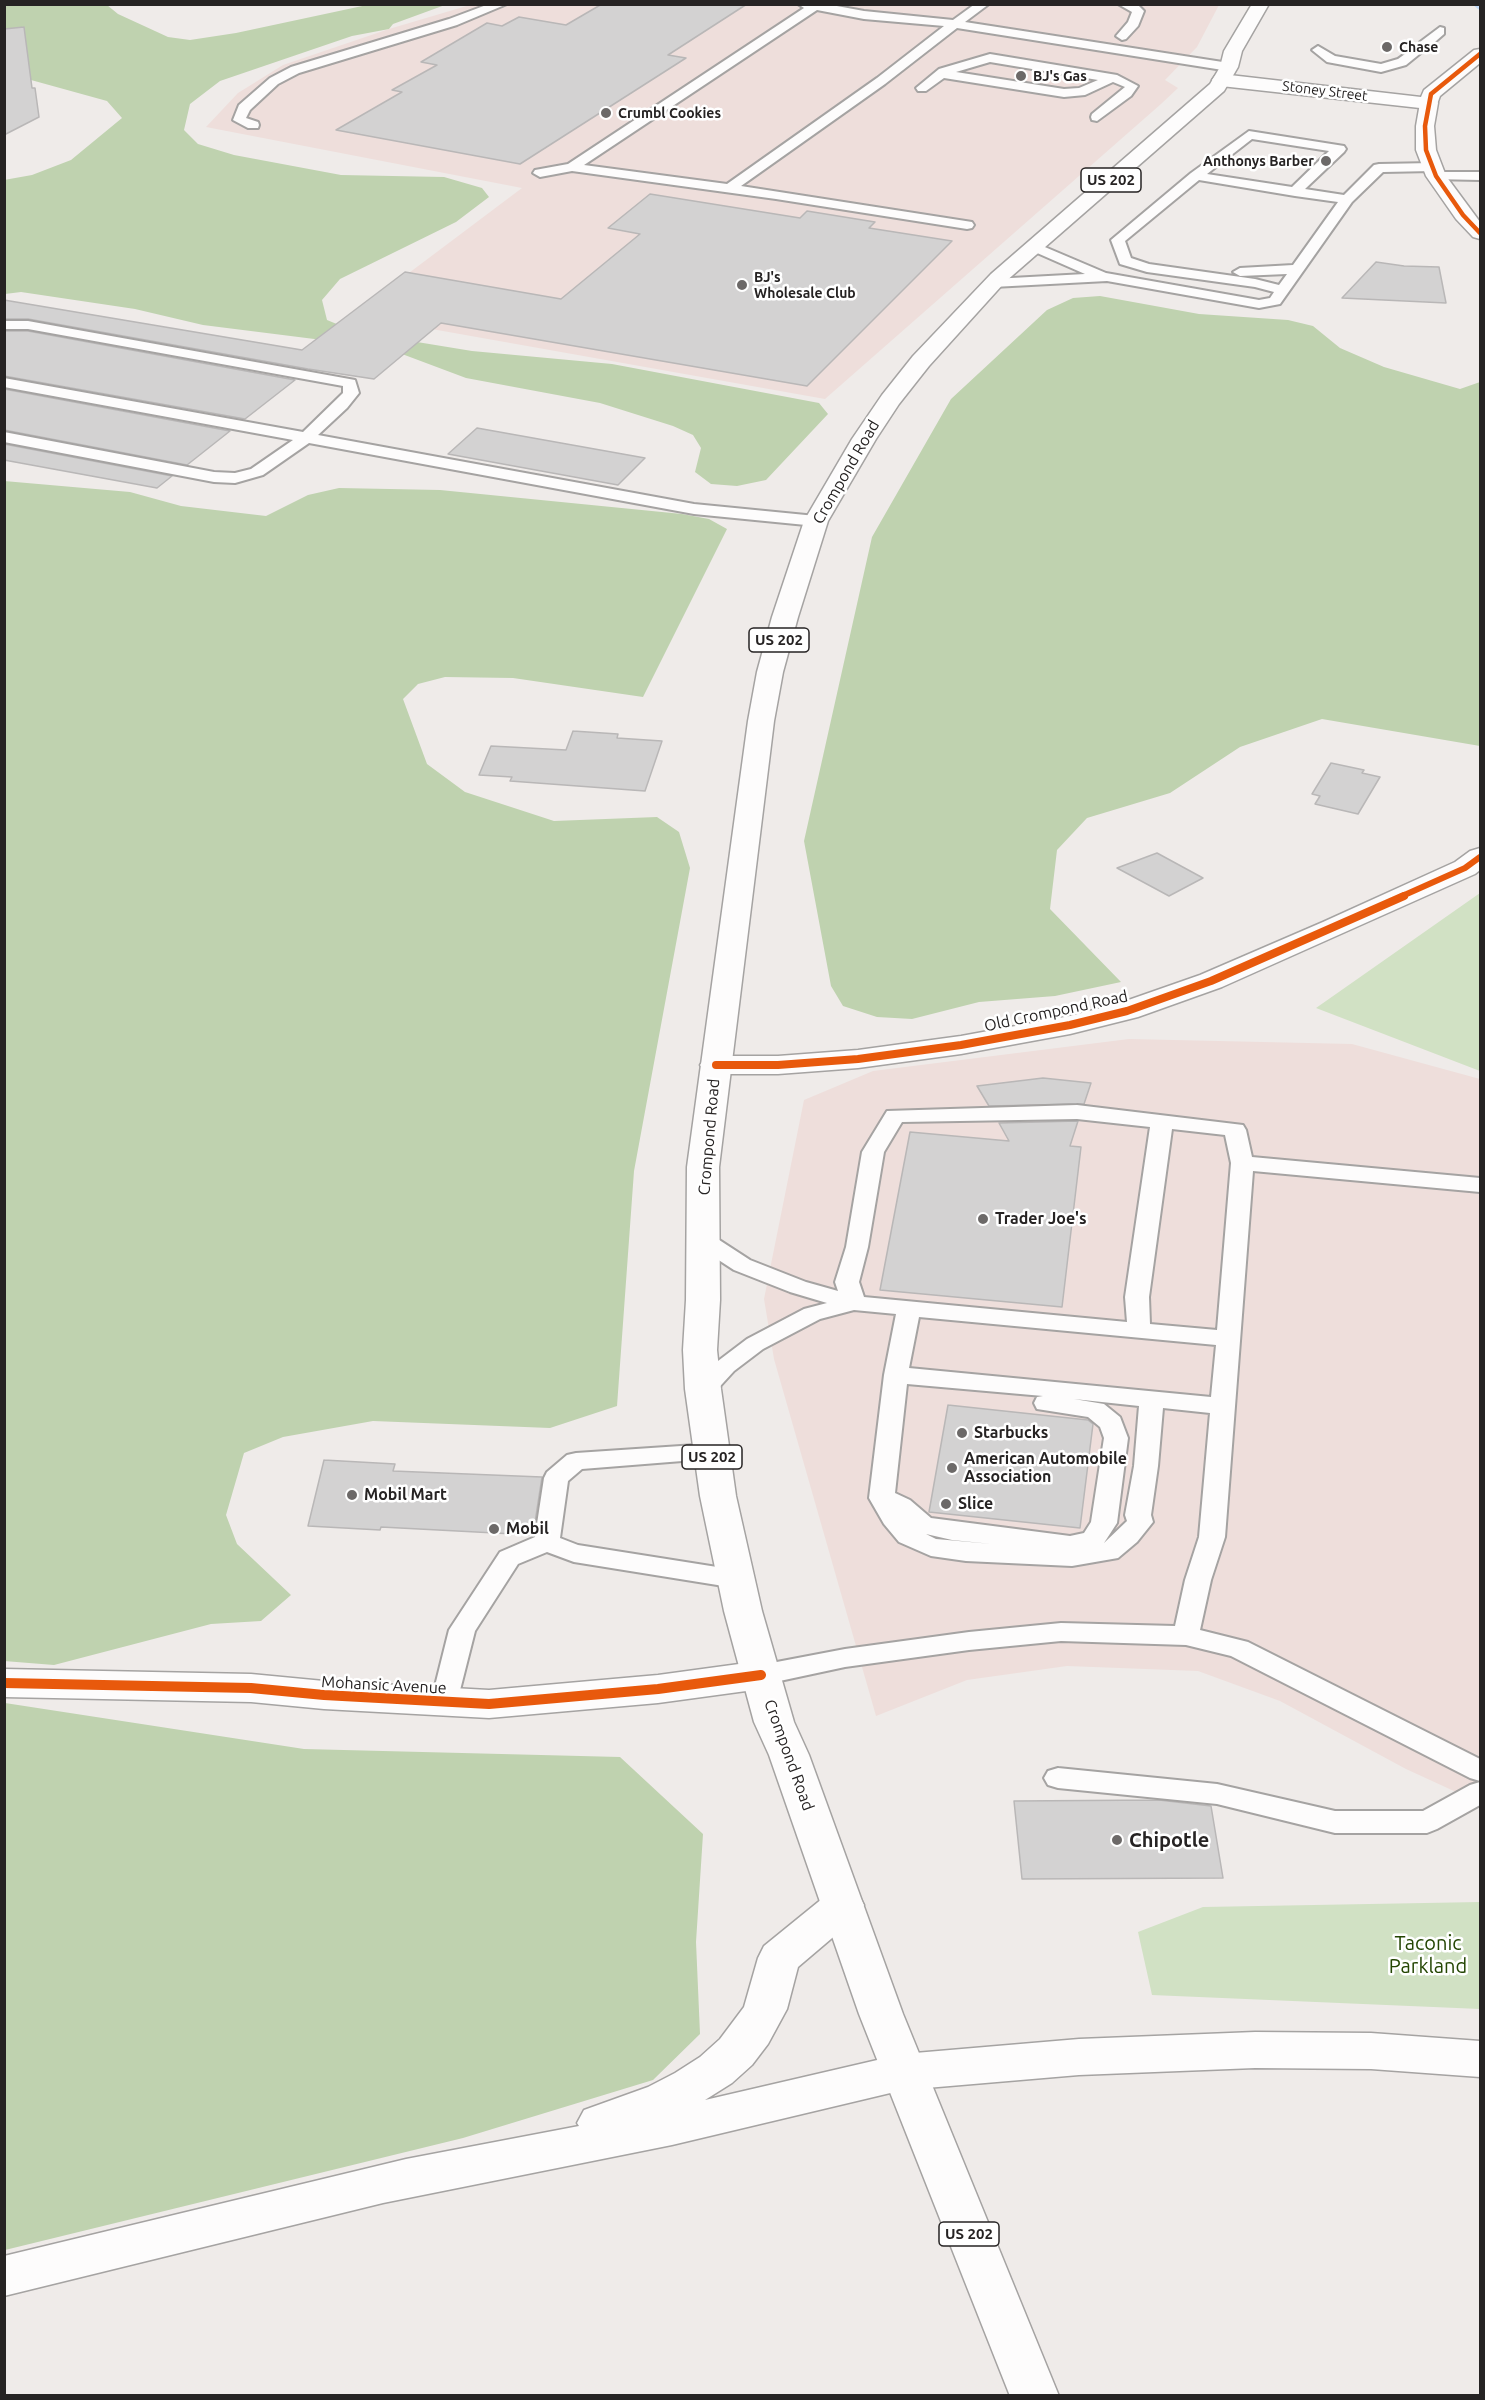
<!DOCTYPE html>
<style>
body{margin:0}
#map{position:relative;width:1485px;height:2400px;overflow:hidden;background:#efebe9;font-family:Ubuntu,sans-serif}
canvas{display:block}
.frame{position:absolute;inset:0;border:6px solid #262323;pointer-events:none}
</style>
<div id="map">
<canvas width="1485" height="2400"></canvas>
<div class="frame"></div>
</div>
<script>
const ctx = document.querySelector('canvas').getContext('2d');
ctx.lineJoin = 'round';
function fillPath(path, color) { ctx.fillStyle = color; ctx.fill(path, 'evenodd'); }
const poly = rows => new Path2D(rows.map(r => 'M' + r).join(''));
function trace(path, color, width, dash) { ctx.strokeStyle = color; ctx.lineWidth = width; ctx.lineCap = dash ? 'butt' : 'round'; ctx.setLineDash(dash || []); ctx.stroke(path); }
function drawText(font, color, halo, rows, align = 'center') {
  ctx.font = font + ' Ubuntu,sans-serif'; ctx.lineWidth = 5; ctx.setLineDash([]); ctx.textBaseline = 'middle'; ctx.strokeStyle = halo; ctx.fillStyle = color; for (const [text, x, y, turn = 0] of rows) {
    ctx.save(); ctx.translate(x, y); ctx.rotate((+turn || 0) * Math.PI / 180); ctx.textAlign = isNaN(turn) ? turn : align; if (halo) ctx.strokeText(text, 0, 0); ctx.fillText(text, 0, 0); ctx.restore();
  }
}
fillPath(poly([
 [470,5,1219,5,1197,47,1165,80,1178,88,1161,104,825,399,353,315,522,188,206,127,238,93,283,65,389,29],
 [1129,1039,1352,1044,1480,1079,1480,1803,1406,1769,1280,1701,1198,1671,1067,1666,967,1680,876,1716,774,1359,764,1299,804,1100,873,1071]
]), '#eededb');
fillPath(poly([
 [1480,893,1480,1071,1316,1008],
 [1480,1902,1480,2009,1152,1995,1138,1932,1203,1907]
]), '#d1e1c4');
fillPath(poly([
 [5,5,107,5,118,14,168,37,190,40,236,33,367,5,445,5,393,24,389,29,352,36,220,81,190,104,184,130,198,144,234,155,341,175,444,177,482,188,489,197,456,222,340,279,322,300,327,320,344,327,417,342,472,351,612,364,819,403,828,414,766,480,737,486,711,484,695,472,701,448,693,435,673,426,600,403,466,378,386,348,203,325,135,309,21,292,5,294,4,180,32,175,71,160,122,118,107,101,31,80,5,69],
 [1100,296,1199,314,1288,320,1313,326,1340,348,1384,367,1460,389,1480,382,1480,746,1322,719,1240,747,1170,793,1087,818,1057,850,1050,909,1121,982,1055,996,979,1002,912,1019,877,1017,843,1006,831,986,804,841,872,537,951,399,1047,310,1073,298],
 [4,481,130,492,181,506,266,516,308,495,339,488,440,490,682,514,709,519,727,529,643,697,513,678,445,677,418,684,403,699,427,764,465,792,554,821,657,817,679,832,690,868,634,1171,617,1406,550,1428,373,1421,283,1437,244,1453,226,1515,237,1544,291,1595,261,1621,211,1624,54,1665,4,1661],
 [5,1703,304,1749,620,1757,703,1834,696,1942,700,2034,653,2080,463,2138,5,2250]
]), '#bfd2af');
fillPath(poly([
 [1472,4,1480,4,1480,10,1478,9,1472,4]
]), '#bfd8f7');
const building = poly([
 [602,4,747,4,668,55,686,58,520,164,336,130,402,92,392,90,437,65,421,62,487,23,502,26,519,17,566,25,602,4],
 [24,27,32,88,35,88,39,117,4,135,4,29,24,27],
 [650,194,800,218,807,211,875,222,869,228,952,241,807,386,441,323,374,379,308,369,28,319,4,319,4,300,302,350,405,272,561,299,640,234,608,228,650,194],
 [1376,262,1404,266,1439,267,1446,303,1342,298,1376,262],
 [4,331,28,331,295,380,245,419,4,376,4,331],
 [4,389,230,431,187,465,4,430,4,389],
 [477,428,645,458,618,485,448,454,477,428],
 [4,444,172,476,157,488,4,460,4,444],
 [573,731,618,734,617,738,662,741,645,791,510,781,512,777,479,775,491,746,566,750,573,731],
 [1331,763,1364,770,1362,773,1380,777,1358,814,1315,804,1320,796,1312,794,1331,763],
 [1157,853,1203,878,1169,896,1117,868,1157,853],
 [1043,1078,1091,1083,1084,1104,989,1106,977,1086,1043,1078],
 [1078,1121,1070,1146,1081,1147,1062,1307,880,1290,910,1132,1009,1141,999,1123,1078,1121],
 [948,1405,1088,1420,1093,1424,1080,1528,929,1512,948,1405],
 [324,1460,395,1464,393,1471,542,1477,533,1535,381,1527,380,1530,308,1526,324,1460],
 [1159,1800,1211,1806,1223,1878,1022,1879,1014,1801,1159,1800]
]);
fillPath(building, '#d3d2d2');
trace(building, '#b9b7b7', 1.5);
const service = poly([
 [489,4,507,4,457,25,299,73,278,84,250,110,246,118,258,122,259,125,258,128,248,128,233,120,239,105,270,78,291,67,449,19,489,4],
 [798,4,826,4,864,11,953,20,975,4,989,4,965,22,1229,63,1235,67,1229,71,957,28,885,84,741,186,972,222,974,225,972,228,967,229,776,199,572,171,540,177,533,173,535,170,568,164,804,8,798,4],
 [817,10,864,19,944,26,877,78,727,184,584,165,817,10],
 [1118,4,1137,4,1144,11,1138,26,1126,39,1122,40,1116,36,1128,22,1132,12,1118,4],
 [1440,27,1444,28,1444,34,1428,48,1420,48,1420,42,1440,27],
 [1318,46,1335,56,1381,64,1398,59,1412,49,1416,48,1422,52,1406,65,1381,72,1327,62,1312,50,1318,46],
 [990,54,1117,75,1138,86,1131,96,1097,121,1092,120,1091,117,1092,114,1125,87,1113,82,1085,95,1064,97,944,78,926,91,918,91,916,88,939,69,990,54],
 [990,62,1098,80,1079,88,1064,89,956,72,990,62],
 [1249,131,1344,146,1346,149,1344,152,1305,189,1344,195,1374,165,1379,164,1433,163,1440,167,1433,171,1383,172,1352,202,1280,304,1259,308,1107,281,993,287,986,283,993,279,1085,274,1028,249,1026,246,1033,242,1106,273,1259,300,1270,298,1274,292,1255,287,1147,272,1120,264,1111,240,1191,173,1249,131],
 [1252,139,1329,151,1292,187,1207,174,1252,139],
 [1199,180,1295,196,1338,202,1293,265,1240,268,1233,272,1240,276,1287,274,1279,285,1255,279,1149,264,1131,258,1125,241,1199,180],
 [1436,172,1480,172,1480,180,1431,179,1429,176,1436,172],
 [4,321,28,321,355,380,359,393,347,408,318,435,694,504,816,516,824,521,816,526,694,514,309,443,263,475,235,483,214,482,4,442,4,432,214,472,235,473,251,469,293,440,4,387,4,378,303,432,343,393,343,386,332,384,28,329,4,329,4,321],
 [1077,1105,1243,1125,1246,1130,1252,1157,1480,1178,1480,1192,1253,1171,1225,1537,1211,1580,1200,1630,1248,1642,1480,1759,1480,1781,1470,1778,1231,1656,1186,1645,1061,1641,969,1650,845,1667,761,1685,752,1682,748,1675,752,1668,761,1665,845,1649,969,1632,1061,1623,1175,1626,1185,1580,1199,1537,1210,1413,1163,1408,1158,1466,1151,1515,1153,1522,1137,1542,1118,1558,1072,1566,966,1561,931,1556,899,1542,884,1524,869,1498,884,1375,896,1314,854,1310,820,1319,763,1349,734,1371,712,1395,703,1397,694,1395,691,1389,718,1361,747,1339,804,1309,827,1303,790,1292,734,1270,694,1244,691,1239,694,1234,702,1232,710,1234,750,1260,806,1282,838,1291,835,1282,846,1247,862,1152,887,1111,1077,1105],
 [1077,1119,1150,1127,1125,1297,1127,1322,864,1297,859,1282,868,1247,884,1152,902,1122,1077,1119],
 [1172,1129,1225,1135,1231,1163,1217,1330,1150,1324,1149,1297,1172,1129],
 [919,1317,1216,1345,1211,1397,909,1368,919,1317],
 [907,1384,1043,1396,1037,1397,1034,1403,1037,1409,1088,1417,1100,1427,1104,1438,1091,1522,1084,1533,1070,1536,931,1518,910,1500,895,1493,907,1384],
 [1074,1399,1139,1406,1134,1466,1125,1515,1127,1521,1104,1543,1117,1523,1128,1438,1120,1417,1104,1404,1074,1399],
 [926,1534,952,1540,992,1544,936,1539,926,1534],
 [711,1444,720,1446,723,1452,720,1458,582,1469,568,1481,560,1538,578,1545,736,1570,745,1573,749,1579,745,1585,736,1588,574,1562,547,1552,518,1564,475,1631,457,1702,454,1709,444,1712,434,1709,431,1702,449,1630,500,1552,535,1537,544,1478,547,1472,567,1455,576,1453,711,1444],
 [1058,1768,1217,1784,1335,1811,1423,1811,1470,1785,1480,1782,1480,1805,1437,1829,1427,1833,1335,1833,1217,1804,1058,1788,1048,1785,1044,1778,1048,1771,1058,1768]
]);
const minor = poly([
 [1429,97,1436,99,1438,103,1434,126,1436,150,1446,176,1480,222,1480,239,1473,237,1456,219,1426,176,1416,150,1416,126,1420,103,1422,99,1429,97],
 [1480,848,1480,870,1475,874,1222,987,1138,1017,1070,1034,961,1054,858,1068,778,1074,716,1074,705,1072,700,1065,705,1058,716,1056,778,1056,858,1050,961,1036,1070,1016,1117,1004,1200,975,1323,922,1455,862,1470,851,1480,848],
 [761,1661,775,1665,781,1675,775,1685,761,1689,658,1703,489,1718,324,1709,251,1702,4,1697,4,1669,251,1674,324,1681,489,1690,658,1675,761,1661]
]);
const tertiary = poly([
 [1480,49,1480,63,1440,96,1436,107,1429,109,1221,86,1215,84,1212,80,1215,76,1221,74,1421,97,1424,90,1474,50,1480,49]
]);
const trunk = poly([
 [1252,4,1269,4,1242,51,1238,67,1224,91,1005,282,929,366,899,404,876,439,828,521,798,617,783,672,774,721,719,1167,720,1300,717,1350,721,1389,736,1496,762,1611,794,1722,809,1755,903,2014,1059,2396,1010,2396,859,2014,769,1755,754,1722,724,1611,700,1496,685,1389,683,1350,686,1300,687,1167,748,721,757,672,772,617,804,521,852,439,882,395,913,356,991,274,1210,84,1220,67,1224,51,1252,4]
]);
const motorway = poly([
 [843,1889,858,1894,864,1905,858,1916,798,1967,787,2009,768,2044,752,2065,732,2083,705,2100,903,2054,1079,2039,1255,2032,1371,2033,1480,2041,1480,2077,1371,2069,1255,2068,1079,2075,903,2090,672,2145,383,2203,4,2296,4,2256,406,2159,579,2126,577,2123,584,2110,648,2087,675,2073,700,2057,720,2039,744,2007,758,1958,764,1946,828,1894,843,1889]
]);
trace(service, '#a5a3a2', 4);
trace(minor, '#a5a3a2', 3);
trace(tertiary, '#a5a3a2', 3);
trace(trunk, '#a5a3a2', 3);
trace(motorway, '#a5a3a2', 3);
fillPath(service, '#fdfcfc');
fillPath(minor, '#fdfcfc');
fillPath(tertiary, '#fdfcfc');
fillPath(trunk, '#fdfcfc');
fillPath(motorway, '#fdfcfc');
trace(poly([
 [1480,54,1431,94,1425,126,1426,150,1436,176,1463,215,1480,233]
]), '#e8590c', 4.5);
trace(poly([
 [1400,897,1465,868,1480,857]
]), '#e8590c', 6);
trace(poly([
 [716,1065,778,1065,858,1059,961,1045,1070,1025,1127,1011,1211,981,1404,896]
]), '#e8590c', 8);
trace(poly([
 [4,1683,251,1688,324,1695,489,1704,658,1689,761,1675]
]), '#e8590c', 10);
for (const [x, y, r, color] of [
 [1387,47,6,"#6c6968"],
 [1021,76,6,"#6c6968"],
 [606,113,6,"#6c6968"],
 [1326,161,6,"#6c6968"],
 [742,285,6,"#6c6968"],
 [983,1219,6,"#6c6968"],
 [962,1433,6,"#6c6968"],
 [952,1468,6,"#6c6968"],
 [352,1495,6,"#6c6968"],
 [946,1504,6,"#6c6968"],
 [494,1529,6,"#6c6968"],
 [1117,1840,6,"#6c6968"]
]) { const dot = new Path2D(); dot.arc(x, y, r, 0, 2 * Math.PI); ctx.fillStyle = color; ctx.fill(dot); trace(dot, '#fff', 2); }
drawText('bold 14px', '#262323', '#fff', [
 ["Chase",1399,47],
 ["BJ's Gas",1033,76],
 ["Crumbl Cookies",618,113],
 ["Anthonys Barber",1314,161,"right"],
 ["BJ's",754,277],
 ["Wholesale Club",754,293]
], 'left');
drawText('14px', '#262323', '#fff', [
 ["Stoney Street",1325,91,7]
]);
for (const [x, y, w] of [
 [1111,180,60],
 [779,640,60],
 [712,1457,60],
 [969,2234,60]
]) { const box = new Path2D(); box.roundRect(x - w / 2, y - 12, w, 24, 4.5); ctx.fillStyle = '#fff'; ctx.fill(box); trace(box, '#262323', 1.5); }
drawText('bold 15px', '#262323', null, [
 ["US 202",1111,180],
 ["US 202",779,640],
 ["US 202",712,1457],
 ["US 202",969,2234]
]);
drawText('16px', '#262323', '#fff', [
 ["Crompond Road",846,472,-60],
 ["Old Crompond Road",1056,1011,-12],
 ["Crompond Road",709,1137,-85],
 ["Mohansic Avenue",384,1685,3],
 ["Crompond Road",789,1755,70]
]);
drawText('bold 16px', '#262323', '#fff', [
 ["Trader Joe's",995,1219],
 ["Starbucks",974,1433],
 ["American Automobile",964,1459],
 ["Association",964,1477],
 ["Mobil Mart",364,1495],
 ["Slice",958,1504],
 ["Mobil",506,1529]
], 'left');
drawText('bold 20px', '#262323', '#fff', [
 ["Chipotle",1129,1840]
], 'left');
drawText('20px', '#244603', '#fff', [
 ["Taconic",1428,1943],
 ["Parkland",1428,1966]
]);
</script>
